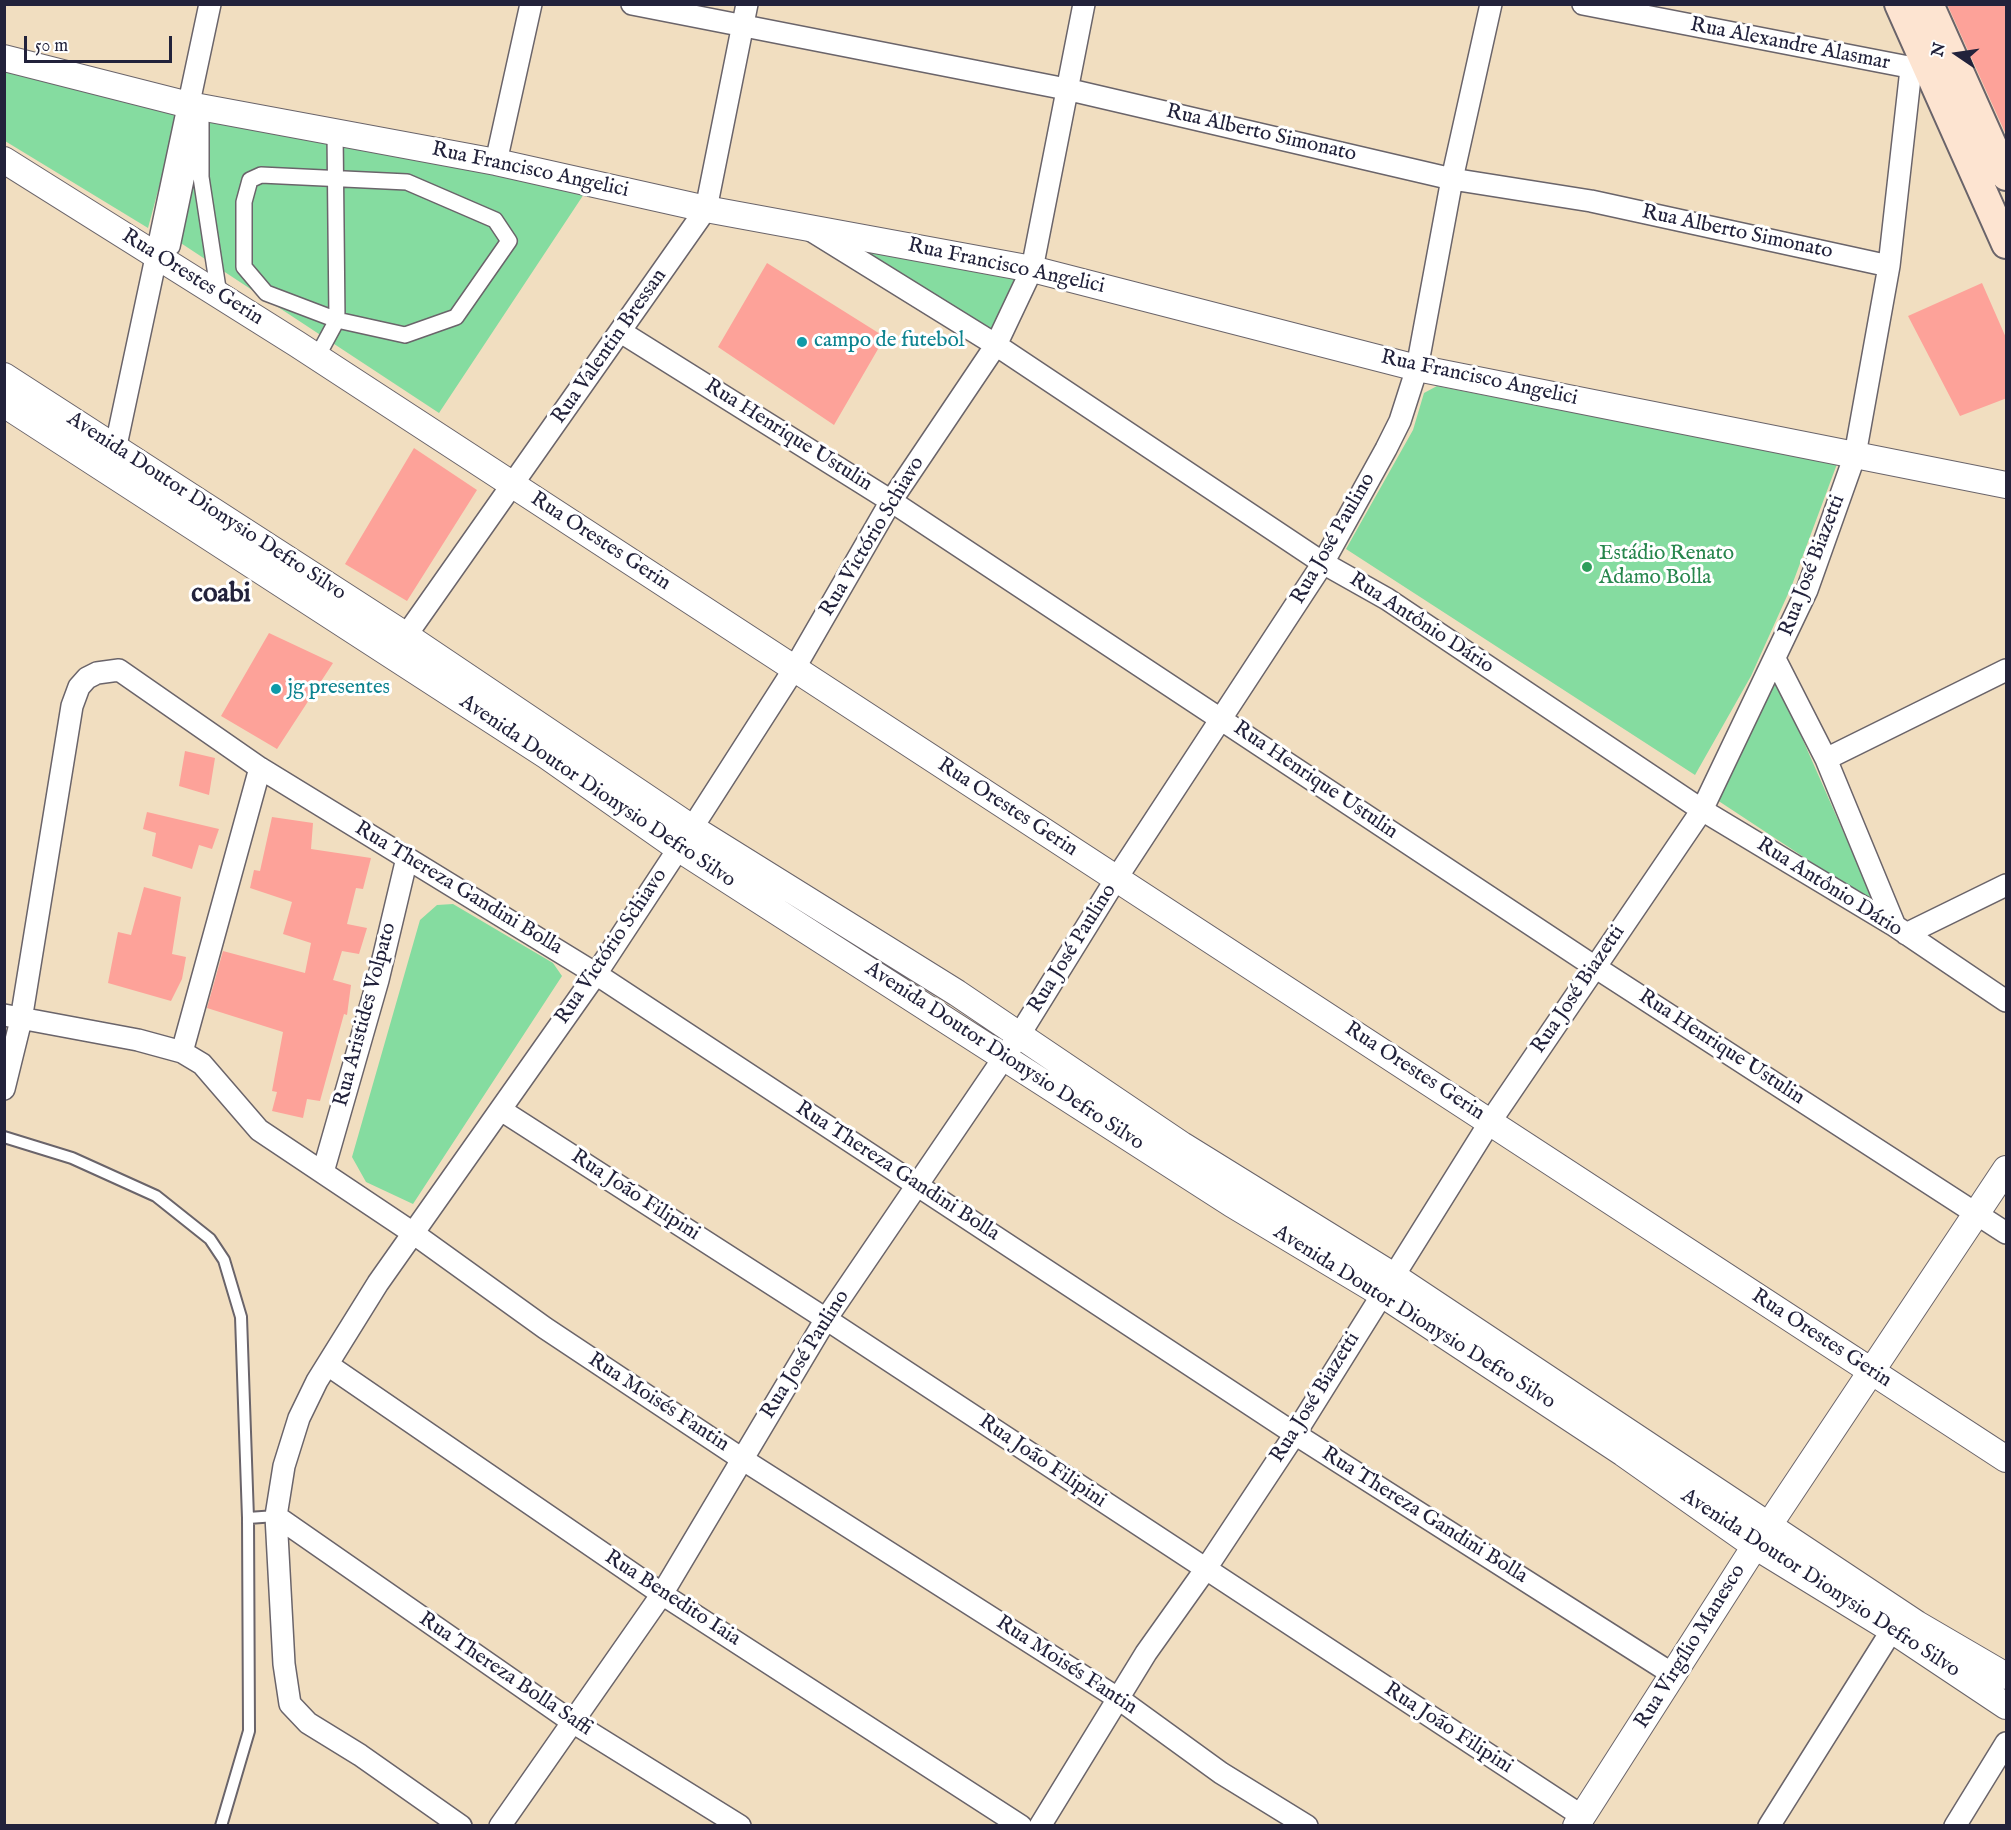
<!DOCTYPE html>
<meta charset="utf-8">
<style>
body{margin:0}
#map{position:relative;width:2011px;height:1830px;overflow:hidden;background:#f1dec0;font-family:"IM FELL English",serif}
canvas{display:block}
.frame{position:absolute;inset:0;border:6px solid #22223b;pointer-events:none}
.north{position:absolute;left:1927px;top:24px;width:60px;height:60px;-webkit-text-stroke:4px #fff;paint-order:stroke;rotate:283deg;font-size:16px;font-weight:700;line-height:24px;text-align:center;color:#22223b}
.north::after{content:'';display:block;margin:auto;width:21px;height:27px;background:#22223b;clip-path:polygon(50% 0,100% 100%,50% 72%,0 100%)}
.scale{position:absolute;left:24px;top:36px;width:148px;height:27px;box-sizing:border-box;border:3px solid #22223b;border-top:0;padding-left:8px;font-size:18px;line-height:21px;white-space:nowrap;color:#22223b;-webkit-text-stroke:4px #fff;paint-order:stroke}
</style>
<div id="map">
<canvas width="2011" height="1830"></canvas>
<div class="frame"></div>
<div class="north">N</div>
<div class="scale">50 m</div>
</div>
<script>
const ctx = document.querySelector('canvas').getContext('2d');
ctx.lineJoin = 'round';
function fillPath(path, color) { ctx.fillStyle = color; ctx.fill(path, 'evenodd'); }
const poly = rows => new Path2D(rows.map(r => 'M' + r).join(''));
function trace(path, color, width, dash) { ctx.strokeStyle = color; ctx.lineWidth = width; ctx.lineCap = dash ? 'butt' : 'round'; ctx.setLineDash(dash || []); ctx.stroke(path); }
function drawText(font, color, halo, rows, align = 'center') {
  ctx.font = font + ' "IM FELL English",serif'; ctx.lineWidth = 6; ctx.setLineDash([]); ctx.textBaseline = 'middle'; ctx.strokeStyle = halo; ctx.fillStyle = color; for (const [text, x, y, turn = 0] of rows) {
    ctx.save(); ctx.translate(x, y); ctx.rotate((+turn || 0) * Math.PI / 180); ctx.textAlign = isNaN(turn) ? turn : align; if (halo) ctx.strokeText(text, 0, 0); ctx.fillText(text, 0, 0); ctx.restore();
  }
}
fillPath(poly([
 [4,64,178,116,148,228,5,141],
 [193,111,584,194,439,413,164,232],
 [829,235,1026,270,997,336],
 [1437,386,1837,464,1792,585,1751,676,1695,775,1346,549,1413,430,1424,393],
 [1777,681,1875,904,1714,798],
 [453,904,553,963,562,976,413,1204,366,1182,352,1157,420,920,437,905]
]), '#85dca0');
fillPath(poly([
 [1947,4,2007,4,2007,137],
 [767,263,885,337,834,425,718,347],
 [1982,283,2007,340,2007,398,1960,416,1908,316],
 [414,448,477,490,407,601,345,564],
 [269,633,333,663,277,749,221,716],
 [185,751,215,758,209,795,179,786],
 [147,812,219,829,212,849,199,845,192,869,152,856,156,833,143,829],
 [272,817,313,823,311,849,371,858,363,889,356,888,347,924,367,928,359,954,342,951,333,980,351,985,347,1015,344,1014,320,1101,307,1099,303,1118,272,1111,277,1092,272,1091,283,1032,207,1008,223,951,305,973,311,943,283,934,292,902,250,888,254,870,260,871],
 [144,887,181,897,172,954,186,957,182,979,171,1001,108,983,118,932,131,935]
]), '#fda299');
const service = poly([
 [4,1137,72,1158,156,1196,210,1239,224,1260,241,1317,248,1518,249,1731,221,1826],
 [248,1518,276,1516]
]);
const pedestrian = poly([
 [201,107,201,177,219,295],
 [261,175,407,182,495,220,509,241,456,317,405,335,337,320,266,293,244,267,244,202,250,180,261,175],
 [156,256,172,247,195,137],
 [317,357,337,320,335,132]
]);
const minor = poly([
 [632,4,1066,89,1452,179,1591,201,1889,266],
 [1583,4,1924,70],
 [496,162,531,4],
 [812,231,996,345,1323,563,1387,599,1702,810,1895,926,2006,1001],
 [621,332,891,501,1595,967,2006,1233],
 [109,460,115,450,210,4],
 [398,647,706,209,747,4],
 [1775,659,1826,759,1895,926],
 [1826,759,2006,670],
 [1906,934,2006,885],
 [4,1015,138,1040,182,1052,202,1064,259,1130,413,1233,545,1328,742,1459,1119,1699,1221,1773,1307,1826],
 [182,1052,260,768],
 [4,1089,21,1020,72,706,79,687,87,678,97,673,119,670,260,768,596,974,1295,1434,1674,1675],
 [501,1110,826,1319,1582,1816],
 [323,1172,378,980,407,858],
 [328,1365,662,1594,1021,1826],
 [276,1516,571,1721,740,1826],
 [461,1826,360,1755,308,1723,290,1704,284,1664,276,1516,284,1466,299,1418,317,1381,378,1283,596,974,692,828,794,669,891,501,996,345,1032,269,1084,4],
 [500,1826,662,1594,826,1319,1020,1034,1116,879,1323,563,1386,449,1400,421,1417,368,1452,179,1491,4],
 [1040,1826,1146,1653,1205,1570,1295,1434,1490,1122,1702,810,1807,590,1855,455,1889,266,1911,69],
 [1769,1826,1892,1630],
 [1955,1826,2006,1743]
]);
const tertiary = poly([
 [4,58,189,105,496,162,706,209,1032,269,1417,368,2006,485],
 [4,160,297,344,2006,1459],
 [4,376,405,635,692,828,957,993,1182,1145,1392,1275,1917,1624,2006,1676],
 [4,404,547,756,678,848,1232,1204,1382,1294,1623,1453,1755,1546,1892,1630,2006,1706],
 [1576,1826,1755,1546,2006,1169]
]);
const secondary = poly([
 [1899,4,2006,244],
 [1929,4,2006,176]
]);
trace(service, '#6a646a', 14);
trace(pedestrian, '#6a646a', 18);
trace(minor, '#6a646a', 24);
trace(tertiary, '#6a646a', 28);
trace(secondary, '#6a646a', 32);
trace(service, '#fff', 10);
trace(pedestrian, '#fff', 15);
trace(minor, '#fff', 21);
trace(tertiary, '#fff', 26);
trace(secondary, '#fde4d1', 28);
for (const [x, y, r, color] of [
 [802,342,6,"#0f9aa8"],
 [1587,567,6,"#2e9e5b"],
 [276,689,6,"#0f9aa8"]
]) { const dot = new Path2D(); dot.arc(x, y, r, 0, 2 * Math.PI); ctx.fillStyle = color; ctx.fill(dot); trace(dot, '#fff', 2); }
drawText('21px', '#22223b', '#fff', [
 ["Rua Alexandre Alasmar",1790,45,11],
 ["Rua Alberto Simonato",1261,134,13],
 ["Rua Francisco Angelici",530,171,12],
 ["Rua Alberto Simonato",1737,233,12],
 ["Rua Francisco Angelici",1006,267,12],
 ["Rua Orestes Gerin",192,278,32],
 ["Rua Valentin Bressan",610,347,-55],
 ["Rua Francisco Angelici",1479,379,12],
 ["Rua Henrique Ustulin",788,436,32],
 ["Avenida Doutor Dionysio Defro Silvo",206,507,33],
 ["Rua Victório Schiavo",873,537,-59],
 ["Rua José Paulino",1334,539,-60],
 ["Rua Orestes Gerin",600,542,33],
 ["Rua José Biazetti",1813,566,-69],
 ["Rua Antônio Dário",1421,624,33],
 ["Rua Henrique Ustulin",1315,781,34],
 ["Avenida Doutor Dionysio Defro Silvo",597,792,34],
 ["Rua Orestes Gerin",1007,808,33],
 ["Rua Antônio Dário",1829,888,32],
 ["Rua Thereza Gandini Bolla",458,889,31],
 ["Rua Victório Schiavo",612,947,-56],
 ["Rua José Paulino",1073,949,-58],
 ["Rua José Biazetti",1579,990,-56],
 ["Rua Aristides Volpato",366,1015,-75],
 ["Rua Henrique Ustulin",1721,1048,33],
 ["Avenida Doutor Dionysio Defro Silvo",1004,1057,33],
 ["Rua Orestes Gerin",1414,1072,33],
 ["Rua Thereza Gandini Bolla",897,1172,33],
 ["Rua João Filipini",635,1196,33],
 ["Avenida Doutor Dionysio Defro Silvo",1414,1318,32],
 ["Rua Orestes Gerin",1821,1339,33],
 ["Rua José Paulino",806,1355,-58],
 ["Rua José Biazetti",1316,1398,-58],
 ["Rua Moisés Fantin",658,1403,33],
 ["Rua João Filipini",1042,1462,34],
 ["Rua Thereza Gandini Bolla",1424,1516,32],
 ["Avenida Doutor Dionysio Defro Silvo",1820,1584,33],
 ["Rua Benedito Iaia",672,1599,33],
 ["Rua Virgílio Manesco",1691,1647,-58],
 ["Rua Moisés Fantin",1066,1666,33],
 ["Rua Thereza Bolla Saffi",505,1675,34],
 ["Rua João Filipini",1448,1729,33]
]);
drawText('21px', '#0d838f', '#fff', [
 ["campo de futebol",814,342],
 ["jg presentes",288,689]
], 'left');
drawText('21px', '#27864d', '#fff', [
 ["Estádio Renato",1599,555],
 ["Adamo Bolla",1599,579]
], 'left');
drawText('bold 27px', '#22223b', '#fff', [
 ["coabi",221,595]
]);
</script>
